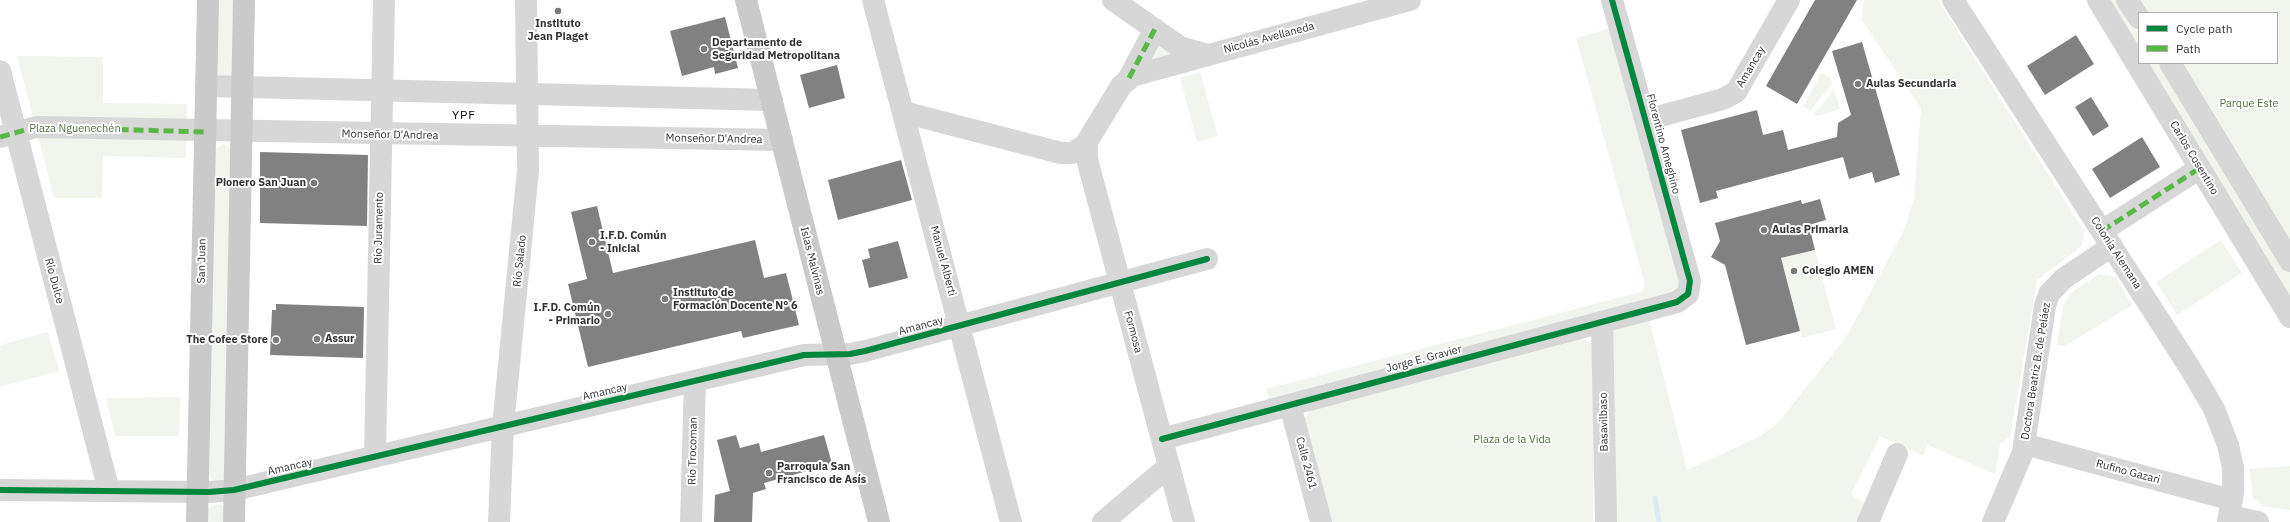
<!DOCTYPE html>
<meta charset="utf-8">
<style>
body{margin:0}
#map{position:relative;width:2290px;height:522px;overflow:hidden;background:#fff;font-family:"IBM Plex Sans",sans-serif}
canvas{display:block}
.legend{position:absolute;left:2138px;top:12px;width:140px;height:52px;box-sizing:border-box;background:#fff;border:1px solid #adadad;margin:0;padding:5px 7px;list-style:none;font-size:12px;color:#333}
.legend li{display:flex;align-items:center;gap:8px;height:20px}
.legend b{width:20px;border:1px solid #adadad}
</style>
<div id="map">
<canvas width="2290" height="522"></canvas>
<ul class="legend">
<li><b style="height:5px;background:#00873e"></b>Cycle path</li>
<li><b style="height:5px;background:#58b947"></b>Path</li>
</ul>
</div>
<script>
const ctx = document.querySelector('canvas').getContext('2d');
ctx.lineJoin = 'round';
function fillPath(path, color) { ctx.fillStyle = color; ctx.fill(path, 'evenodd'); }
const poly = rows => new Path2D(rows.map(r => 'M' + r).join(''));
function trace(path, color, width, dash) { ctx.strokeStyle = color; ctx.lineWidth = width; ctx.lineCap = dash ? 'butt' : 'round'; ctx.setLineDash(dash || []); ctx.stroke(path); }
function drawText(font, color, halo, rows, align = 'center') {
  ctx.font = font + ' "IBM Plex Sans",sans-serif'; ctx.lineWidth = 4; ctx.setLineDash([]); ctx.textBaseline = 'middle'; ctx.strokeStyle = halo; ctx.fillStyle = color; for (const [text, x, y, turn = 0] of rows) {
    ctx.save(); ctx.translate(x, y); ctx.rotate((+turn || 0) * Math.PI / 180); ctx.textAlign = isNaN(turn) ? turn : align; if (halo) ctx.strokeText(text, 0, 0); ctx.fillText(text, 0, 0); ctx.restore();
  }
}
fillPath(poly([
 [217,0,235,0,232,75,228,77,216,74],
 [1864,0,1938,0,2084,231,2082,246,2037,280,2010,437,2000,444,1995,474,1928,445,1923,456,1880,436,1851,494,1865,504,1860,522,1615,522,1612,333,1615,329,1649,319,1687,470,1759,437,1778,423,1845,339,1903,232,1914,199,1921,108,1862,20],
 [2108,0,2122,0,2139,26,2139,52],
 [2134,0,2290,0,2290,250,2177,63,2277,63,2277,13,2143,13],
 [1611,28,1679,276,1679,284,1675,291,1269,400,1266,389,1641,292,1645,285,1576,38],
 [1156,43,1176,53,1147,62],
 [17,56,103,57,103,103,187,104,186,158,103,156,102,198,54,198],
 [2146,63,2164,63,2290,272,2290,301],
 [1200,72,1218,136,1197,142,1180,78],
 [1821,73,1830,77,1832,84,1810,111,1803,106],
 [1834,90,1840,109,1817,116,1814,114],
 [224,144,232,150,225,478,217,481,213,480,208,474,215,149],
 [2221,240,2242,273,2177,315,2156,282],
 [1815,250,1836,329,1802,338,1781,259],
 [2099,274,2116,277,2132,305,2065,346,2057,345,2063,306,2072,292],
 [48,332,59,371,0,387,0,345],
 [1582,338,1592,344,1595,352,1593,522,1329,522,1303,424,1305,417,1312,409],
 [180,397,179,436,115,436,106,398],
 [2290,466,2290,510,2262,506,2253,497,2249,469],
 [218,504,225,506,226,522,208,522,208,509]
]), '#f1f5ed');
trace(poly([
 [1655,498,1659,522]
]), '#ddebf3', 5);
fillPath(poly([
 [1815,0,1857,0,1797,104,1766,86],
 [725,17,738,68,715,74,714,67,682,76,670,31],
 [2076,35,2094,64,2045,95,2027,66],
 [1862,42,1900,175,1875,183,1872,172,1849,179,1843,157,1716,191,1718,198,1700,203,1681,130,1757,110,1763,135,1783,130,1788,150,1837,137,1838,123,1851,115,1832,51],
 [837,65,845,98,809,108,800,75],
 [2091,97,2109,126,2093,136,2075,107],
 [2142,137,2160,167,2110,198,2092,169],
 [260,152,368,155,367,226,260,223],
 [901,160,912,200,838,220,828,180],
 [1820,199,1826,220,1809,225,1815,250,1781,258,1800,331,1746,345,1725,265,1711,257,1720,241,1715,223,1801,200,1802,204],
 [597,206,613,273,755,240,764,278,786,273,799,325,743,338,741,331,588,367,568,284,587,279,571,212],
 [898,241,908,278,869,288,862,260,870,258,868,249],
 [276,304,364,307,363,358,270,355,272,310,276,310],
 [736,435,740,448,759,443,761,452,824,435,832,464,764,483,766,489,753,493,752,522,714,522,715,495,730,491,717,440]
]), '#818181');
trace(poly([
 [873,0,1011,522],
 [1113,0,1180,47,1208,55],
 [1953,0,2190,368,2214,409,2228,445,2233,468,2233,492,2228,522],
 [2098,0,2290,317],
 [2127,0,2139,18],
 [2170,63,2290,261],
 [0,71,109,491],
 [1129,78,1155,29],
 [206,86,772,100],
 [903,112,1061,153,1072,153,1085,145,1121,86,1132,76,1410,0],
 [1646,120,1723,99,1736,92,1789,0],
 [0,137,36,127,782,140],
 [1087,142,1087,159,1184,522],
 [2102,231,2200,168],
 [1602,322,1606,522],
 [1290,405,1321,522],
 [1162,439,1677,302,1688,294,1690,281,1612,0],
 [2024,444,2232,500],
 [375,457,384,0],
 [0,490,209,492,234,490,804,355,850,354,865,351,1207,259],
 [2230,516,2258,522],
 [499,522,503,426,528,170,526,0],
 [691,522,695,381],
 [1103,522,1169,466],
 [1868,522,1897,454],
 [1993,522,2023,452,2045,306,2049,294,2063,279,2112,246]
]), '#d7d7d7', 22);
trace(poly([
 [746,0,879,522],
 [197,522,208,0],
 [234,522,244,0]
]), '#cacaca', 22);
trace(poly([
 [1129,78,1155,29],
 [0,137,36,127,205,132],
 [2102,231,2200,168]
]), '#58b947', 5, [10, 5]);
trace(poly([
 [1162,439,1677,302,1688,294,1690,281,1612,0],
 [0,490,209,492,234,490,804,355,850,354,865,351,1207,259]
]), '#00873e', 6);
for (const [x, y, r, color] of [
 [558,11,4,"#7a7a7a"],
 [704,49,4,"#7a7a7a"],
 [1858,84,4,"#7a7a7a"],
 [314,183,4,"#7a7a7a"],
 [1764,230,4,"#7a7a7a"],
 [592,242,4,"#7a7a7a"],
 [1794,271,4,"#7a7a7a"],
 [665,299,4,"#7a7a7a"],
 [608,314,4,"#7a7a7a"],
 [317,339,4,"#7a7a7a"],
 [276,340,4,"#7a7a7a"],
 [769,473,4,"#7a7a7a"]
]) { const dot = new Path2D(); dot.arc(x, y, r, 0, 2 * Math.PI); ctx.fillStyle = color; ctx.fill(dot); trace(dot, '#fff', 1.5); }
drawText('bold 11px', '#333', '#fff', [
 ["Instituto",558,24,"center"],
 ["Jean Piaget",558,37,"center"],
 ["Departamento de",712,43],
 ["Seguridad Metropolitana",712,56],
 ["Aulas Secundaria",1866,84],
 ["Pionero San Juan",306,183,"right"],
 ["Aulas Primaria",1772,230],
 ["I.F.D. Común",600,236],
 ["- Inicial",600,249],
 ["Colegio AMEN",1802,271],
 ["Instituto de",673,293],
 ["Formación Docente N° 6",673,306],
 ["I.F.D. Común",600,308,"right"],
 ["- Primario",600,321,"right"],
 ["Assur",325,339],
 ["The Cofee Store",268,340,"right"],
 ["Parroquia San",777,467],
 ["Francisco de Asís",777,480]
], 'left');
drawText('11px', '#333', '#fff', [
 ["Nicolás Avellaneda",1269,38,-15],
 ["Amancay",1751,67,-60],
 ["Monseñor D'Andrea",390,135,1],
 ["Monseñor D'Andrea",714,139,1],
 ["Florentino Ameghino",1663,144,75],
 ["Carlos Cosentino",2194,158,59],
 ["Río Juramento",379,228,-89],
 ["Colonia Alemana",2116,253,57],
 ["San Juan",202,261,-89],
 ["Río Salado",520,261,-84],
 ["Islas Malvinas",812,261,76],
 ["Manuel Alberti",943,261,75],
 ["Río Dulce",54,281,75],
 ["Amancay",921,326,-15],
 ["Formosa",1133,332,75],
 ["Jorge E. Gravier",1424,359,-15],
 ["Doctora Beatriz B. de Peláez",2036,371,-81],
 ["Amancay",605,392,-13],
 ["Basavilbaso",1604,422,-91],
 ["Río Trocoman",693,451,-89],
 ["Calle 2461",1306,463,75],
 ["Amancay",290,467,-13],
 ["Rufino Gazari",2128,472,15]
]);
drawText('11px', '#56703f', '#fff', [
 ["Parque Este",2249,104],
 ["Plaza Nguenechén",75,129],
 ["Plaza de la Vida",1512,440]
]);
ctx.letterSpacing = '1px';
drawText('12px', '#000', '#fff', [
 ["YPF",464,116]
]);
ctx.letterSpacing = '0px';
</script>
